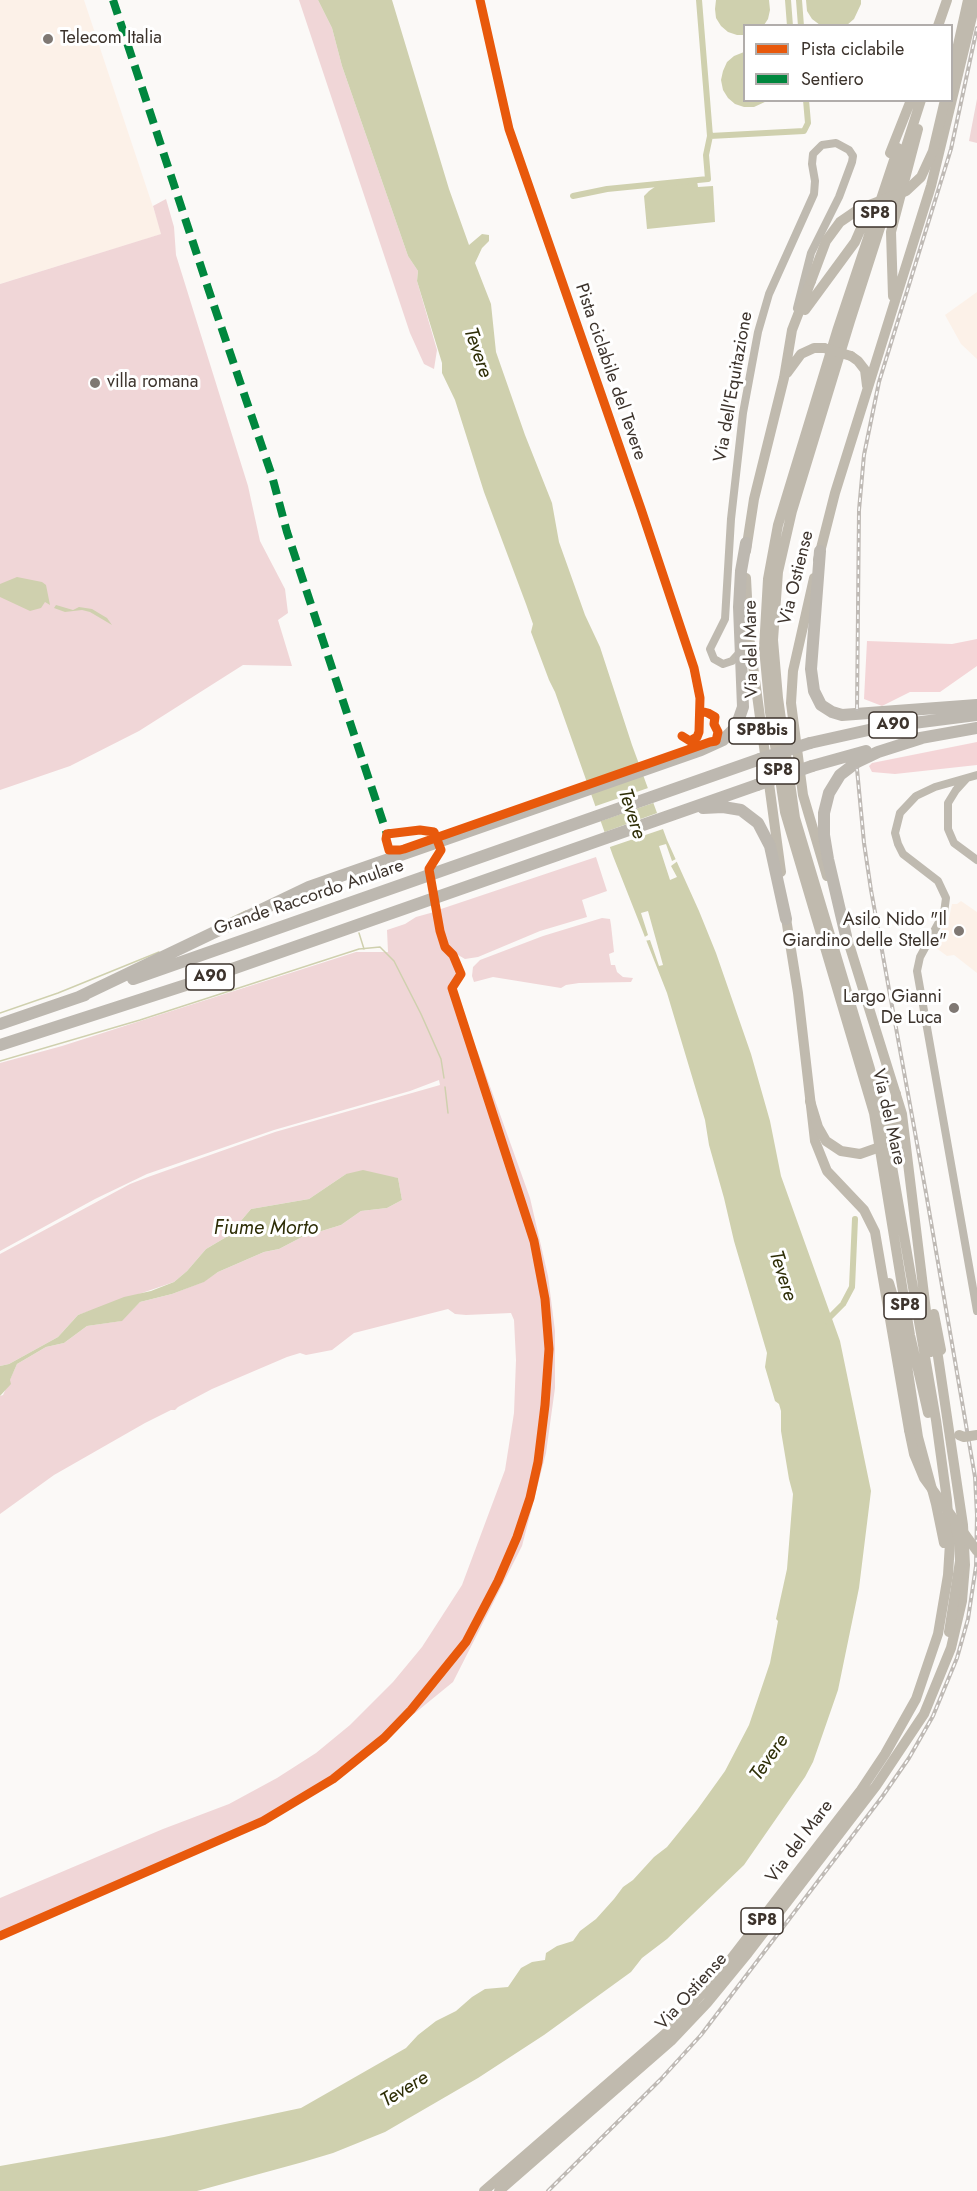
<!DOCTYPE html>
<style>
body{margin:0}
#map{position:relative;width:977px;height:2191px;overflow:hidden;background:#fbf9f7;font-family:Jost,sans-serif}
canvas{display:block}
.legend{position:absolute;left:743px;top:24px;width:210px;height:78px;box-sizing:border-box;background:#fff;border:2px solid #b1adab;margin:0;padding:8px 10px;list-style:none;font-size:18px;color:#3c332c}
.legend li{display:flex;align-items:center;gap:12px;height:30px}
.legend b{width:30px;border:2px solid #b1adab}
</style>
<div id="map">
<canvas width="977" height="2191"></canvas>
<ul class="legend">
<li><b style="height:8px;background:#e8590c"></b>Pista ciclabile</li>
<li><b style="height:8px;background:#00873e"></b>Sentiero</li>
</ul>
</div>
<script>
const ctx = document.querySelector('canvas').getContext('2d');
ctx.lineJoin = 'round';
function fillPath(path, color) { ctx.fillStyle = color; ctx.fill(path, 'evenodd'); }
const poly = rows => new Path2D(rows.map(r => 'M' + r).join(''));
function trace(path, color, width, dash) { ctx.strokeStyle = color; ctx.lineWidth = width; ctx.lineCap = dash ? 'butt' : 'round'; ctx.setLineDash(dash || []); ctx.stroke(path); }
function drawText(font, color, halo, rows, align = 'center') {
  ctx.font = font + ' Jost,sans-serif'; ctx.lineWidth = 6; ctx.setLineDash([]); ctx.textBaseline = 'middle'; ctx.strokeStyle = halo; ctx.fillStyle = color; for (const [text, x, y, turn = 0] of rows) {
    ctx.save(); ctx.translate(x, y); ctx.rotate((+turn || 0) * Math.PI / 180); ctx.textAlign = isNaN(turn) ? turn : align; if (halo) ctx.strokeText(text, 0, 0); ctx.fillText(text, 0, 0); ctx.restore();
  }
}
fillPath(poly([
 [0,0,84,0,162,234,0,284],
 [977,292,977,359,961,344,945,315],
 [961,901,977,912,977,973,954,955,947,956,932,945,949,918,952,904,957,904]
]), '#fcf1e8');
fillPath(poly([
 [299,0,318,0,332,28,342,66,408,256,418,271,417,281,437,350,434,369,424,364,410,333],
 [977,99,977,143,969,141],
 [166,199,174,227,176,255,248,486,260,541,285,589,288,613,278,620,292,666,243,665,139,731,70,766,0,790,0,284,161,234,153,206],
 [596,857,607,891,582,900,587,917,540,931,478,957,465,959,453,952,447,944,438,910],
 [434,912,444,947,453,960,457,972,451,988,454,998,472,1050,477,1050,530,1198,548,1276,555,1331,555,1388,546,1453,522,1546,453,1682,333,1780,264,1822,12,1934,9,1930,0,1933,0,1898,163,1829,229,1804,277,1778,316,1753,350,1725,393,1682,422,1647,462,1585,505,1470,514,1413,516,1360,514,1320,511,1313,466,1315,455,1314,448,1309,354,1333,332,1350,306,1355,300,1353,287,1357,212,1389,178,1407,175,1410,171,1410,145,1423,54,1475,0,1514,0,1396,3,1395,17,1364,46,1347,64,1343,87,1326,121,1321,140,1302,172,1294,203,1282,218,1272,264,1252,279,1249,302,1237,341,1225,361,1211,387,1208,402,1200,398,1178,346,1174,309,1199,251,1209,228,1236,206,1249,187,1271,174,1282,78,1315,58,1337,9,1364,0,1366,0,1254,130,1184,148,1177,275,1132,440,1085,439,1080,410,1091,274,1130,147,1174,95,1199,0,1251,0,1063,62,1046,356,952,388,952,387,930,405,924,416,917],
 [602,918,610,919,611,925,614,952,609,954,611,965,615,965,617,972,623,977,633,978,631,982,579,983,566,985,561,988,493,977,474,982,472,976,473,967,480,960,543,936]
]), '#f0d6d7');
fillPath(poly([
 [977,639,977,666,940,692,910,692,882,706,864,699,867,641,952,644],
 [977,742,977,765,895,774,872,772,869,766,872,763]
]), '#f4d5d7');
fillPath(poly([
 [318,0,392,0,449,189,469,245,482,234,489,235,489,241,482,248,475,263,491,304,496,352,525,435,552,503,559,542,585,615,600,647,632,745,667,840,699,911,716,953,751,1054,770,1121,781,1176,840,1341,871,1491,859,1588,838,1690,813,1762,805,1777,744,1865,667,1939,642,1958,631,1972,544,2035,478,2078,385,2132,333,2153,303,2162,197,2191,0,2191,0,2166,164,2137,301,2108,406,2048,418,2035,436,2021,456,2011,472,1997,485,1989,508,1987,521,1968,532,1962,545,1960,546,1953,557,1946,573,1941,580,1931,596,1919,614,1899,623,1887,633,1880,654,1857,667,1847,697,1810,725,1771,749,1725,770,1663,778,1621,776,1619,787,1569,793,1494,789,1479,781,1431,781,1411,779,1404,775,1401,765,1367,767,1353,734,1241,724,1198,709,1145,705,1120,667,993,613,856,555,692,549,680,531,632,533,624,526,604,484,492,455,400,442,373,442,363,417,281,418,271,408,256,342,66,332,28],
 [716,0,769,0,770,10,768,19,764,25,744,26,744,35,737,35,728,32,721,26,716,18,715,9],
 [806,0,861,0,861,4,854,19,847,25,820,25,812,19,807,11],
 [744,52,744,100,767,101,754,107,744,107,735,104,728,98,723,90,721,80,723,71,727,62,734,56],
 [697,181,698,187,713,186,715,222,647,229,644,196,649,191,659,184],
 [17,577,42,582,46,585,50,605,45,602,41,608,30,611,0,597,0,584],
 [56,605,73,610,79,607,92,609,107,618,112,625,90,612,82,610,65,612,54,608],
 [363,1170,398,1178,402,1200,387,1208,361,1211,341,1225,302,1237,279,1249,264,1252,218,1272,204,1282,172,1294,140,1302,122,1321,87,1326,64,1343,46,1347,17,1364,10,1380,11,1384,0,1396,0,1366,9,1364,58,1337,78,1315,124,1297,151,1291,174,1282,187,1271,206,1249,228,1236,251,1209,309,1199,346,1174]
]), '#cfd0ae');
fillPath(poly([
 [651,787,656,802,598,822,593,807],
 [660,812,666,828,607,848,602,833],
 [666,844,672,861,678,858,679,860,671,866,677,877,670,880,659,846],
 [648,911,663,965,659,966,650,940,644,941,643,938,648,935,641,913]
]), '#fbf9f7');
trace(poly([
 [221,923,246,911],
 [359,933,364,949],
 [0,1013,58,993,159,952],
 [0,1061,140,1020,359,949,380,947,394,961,421,1014,441,1059,444,1078],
 [445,1087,448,1113]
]), '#cfd0ae', 1.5);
trace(poly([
 [699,0,710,136],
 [788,0,790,26],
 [799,0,801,26],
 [573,196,607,189,708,179,706,155,710,136,804,131,808,123,806,100],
 [826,1321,843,1304,852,1287,855,1219]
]), '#cfd0ae', 6);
trace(poly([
 [741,651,732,661,723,664,714,659,710,649,725,619,731,519,743,413,758,332,769,294,814,194,815,181,812,164,813,154,822,145,836,143,849,150,853,156,852,162,839,197,811,253,797,308],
 [977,775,935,787,916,796,900,813,895,833,898,844,903,854,938,881,946,898,944,913,920,957,917,971,977,1311],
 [966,779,956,790,948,803,948,829,954,843,977,860]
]), '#bfbab0', 8);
trace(poly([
 [938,26,947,0],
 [952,72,968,0],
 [898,148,838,328,778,525,768,579,764,648,770,712,785,812,874,1113,910,1335,928,1413],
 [890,153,911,100],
 [893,296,891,232,918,129],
 [805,310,855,242,869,210],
 [851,356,858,361,865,370,867,386],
 [787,373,801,354,814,348,824,348],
 [746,551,754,499,784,378,792,330,811,281],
 [818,560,835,493,931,186,976,0],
 [746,578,749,636,781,872],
 [814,578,793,671,791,703,803,795,827,876],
 [785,912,798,993,815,1141,827,1171,864,1210,875,1232,909,1430],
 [844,928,902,1114,931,1352],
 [889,1283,900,1320,918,1437,936,1504,944,1543],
 [934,1314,941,1350],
 [484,2191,666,2033,717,1977,861,1790,885,1754,916,1699,938,1634,948,1575,950,1543,947,1500,936,1420,885,1126,870,1069,795,818,778,698,773,640,778,572,792,511,850,321,921,100],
 [499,2191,671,2041,707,2003,748,1953,876,1786,924,1714,951,1648,962,1601,965,1565,963,1525,936,1343]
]), '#c0baae', 10);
trace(poly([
 [820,551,811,669,814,691,821,705,832,712,842,715,977,705],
 [915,739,977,728],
 [810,743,882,727,977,715],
 [812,766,866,751],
 [703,808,723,807,741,810,758,823,770,846,786,919],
 [846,936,828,859,824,835,824,813,829,793,840,775,857,762,878,752,922,738],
 [133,979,760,759],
 [79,997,309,887,701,750,723,740,736,727,743,707,739,607,741,571,746,543],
 [0,1024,85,995],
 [0,1045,195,982,757,785]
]), '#bdb8b0', 12);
const rail = poly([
 [857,709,859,510,864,455,879,382,951,149,977,28],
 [548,2191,661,2079,701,2035,882,1797,909,1758,933,1716,957,1658,968,1619,976,1566,977,1515,975,1477,926,1193,871,890,864,843,857,769]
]);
trace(rail, '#bfbab5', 4);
trace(rail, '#fff', 1.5, [4.5]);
trace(poly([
 [811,281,826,241,840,222,859,209,906,191,921,177,933,151,945,100],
 [824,348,851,356],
 [810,1101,818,1127,826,1141,841,1151,860,1154,877,1148,890,1135,896,1117,896,1094],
 [909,1430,914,1454,924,1478,977,1551],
 [959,1435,964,1437,977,1435],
 [949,1632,960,1561,959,1539,955,1526]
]), '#c0baae', 10);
trace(poly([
 [760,759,810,743],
 [757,785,812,766]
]), '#bdb8b0', 12);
trace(poly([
 [113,0,209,291,272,476,287,532,387,834,386,838]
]), '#00873e', 8, [15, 8]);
trace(poly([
 [480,0,509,129,641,509,694,668,700,698,699,732,697,737,690,741,682,736],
 [0,1936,263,1821,333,1779,384,1738,411,1710,466,1642,498,1581,517,1537,530,1498,538,1462,545,1405,549,1349,545,1299,534,1241,452,988,461,974,453,955,445,947,440,931,429,869,441,850,434,832,420,830,387,834,386,839,389,850,400,850,404,849,710,742,716,741,718,732,714,724,715,717,708,713,700,711]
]), '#e8590c', 9);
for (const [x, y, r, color] of [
 [48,39,6,"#7f7873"],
 [95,383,6,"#7f7873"],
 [959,931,6,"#7f7873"],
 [954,1008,6,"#7f7873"]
]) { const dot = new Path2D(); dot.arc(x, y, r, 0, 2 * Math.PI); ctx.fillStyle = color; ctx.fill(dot); trace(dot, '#fff', 2); }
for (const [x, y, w] of [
 [875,214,42],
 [893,725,48],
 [762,731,66],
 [778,771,42],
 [210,977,48],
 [905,1306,42],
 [762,1921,42]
]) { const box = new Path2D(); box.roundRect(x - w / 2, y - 13, w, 26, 4.5); ctx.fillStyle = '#fff'; ctx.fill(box); trace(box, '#3c332c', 1.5); }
drawText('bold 16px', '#3c332c', null, [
 ["SP8",875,214],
 ["A90",893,725],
 ["SP8bis",762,731],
 ["SP8",778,771],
 ["A90",210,977],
 ["SP8",905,1306],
 ["SP8",762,1921]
]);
drawText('18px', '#3c332c', '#fff', [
 ["Telecom Italia",60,39],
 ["villa romana",107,383],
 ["Asilo Nido \"Il",947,921,"right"],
 ["Giardino delle Stelle\"",947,942,"right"],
 ["Largo Gianni",942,998,"right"],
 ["De Luca",942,1019,"right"]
], 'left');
drawText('18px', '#3c332c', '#fff', [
 ["Pista ciclabile del Tevere",610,372,71],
 ["Via dell'Equitazione",734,387,-80],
 ["Via Ostiense",797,578,-76],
 ["Via del Mare",752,649,-91],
 ["Grande Raccordo Anulare",309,898,-19],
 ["Via del Mare",888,1117,77],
 ["Via del Mare",800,1842,-53],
 ["Via Ostiense",692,1992,-48]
]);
drawText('italic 20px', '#2e2e07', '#fff', [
 ["Tevere",477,353,71],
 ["Tevere",631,814,72],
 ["Fiume Morto",266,1229],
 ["Tevere",782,1276,72],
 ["Tevere",770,1758,-55],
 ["Tevere",405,2090,-31]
]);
</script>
